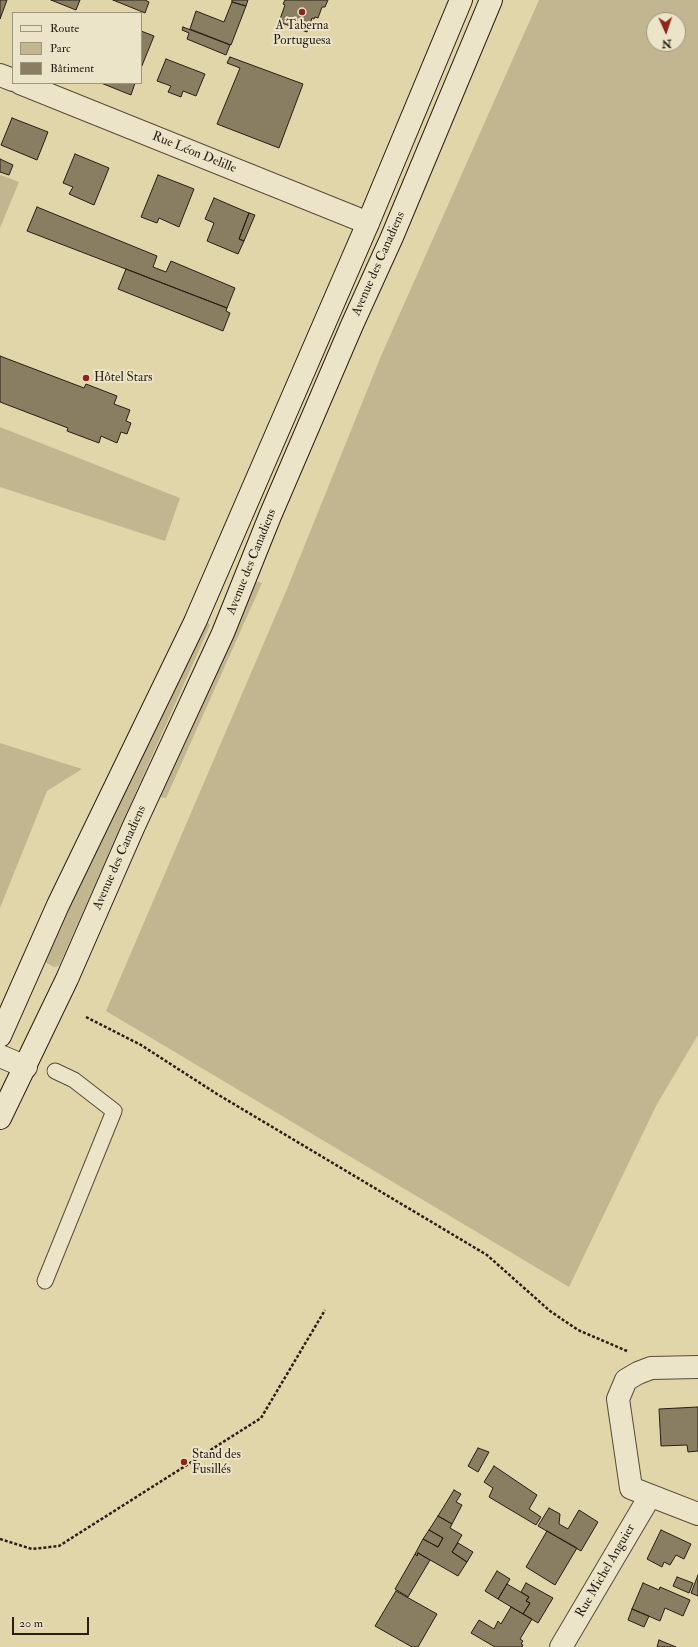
<!DOCTYPE html>
<meta charset="utf-8">
<style>
body{margin:0}
#map{position:relative;width:698px;height:1647px;overflow:hidden;background:#e1d5aa;font-family:"IM FELL Double Pica",serif}
canvas{display:block}
.legend{position:absolute;left:12px;top:12px;width:130px;height:72px;box-sizing:border-box;background:#ece4c8;border:1px solid #9e9580;margin:0;padding:5px 7px;list-style:none;font-size:12px;color:#291e15}
.legend li{display:flex;align-items:center;gap:8px;height:20px}
.legend b{width:20px;border:1px solid #9e9580}
.north{position:absolute;left:646px;top:12px;width:40px;height:40px;box-sizing:border-box;background:#ece4c8;border:1px solid #9e9580;border-radius:50%;rotate:177deg;font-size:11px;font-weight:700;line-height:16px;text-align:center;color:#291e15}
.north::after{content:'';display:block;margin:auto;width:14px;height:18px;background:#8f2418;clip-path:polygon(50% 0,100% 100%,50% 72%,0 100%)}
.scale{position:absolute;left:12px;top:1617px;width:77px;height:18px;box-sizing:border-box;border:2px solid #291e15;border-top:0;padding-left:5px;font-size:12px;line-height:14px;white-space:nowrap;color:#291e15;-webkit-text-stroke:3px #ece4c8;paint-order:stroke}
</style>
<div id="map">
<canvas width="698" height="1647"></canvas>
<ul class="legend">
<li><b style="height:5px;background:#ece4c8"></b>Route</li>
<li><b style="height:11px;background:#c2b691"></b>Parc</li>
<li><b style="height:11px;background:#897d62"></b>Bâtiment</li>
</ul>
<div class="north">N</div>
<div class="scale">20 m</div>
</div>
<script>
const ctx = document.querySelector('canvas').getContext('2d');
ctx.lineJoin = 'round';
function fillPath(path, color) { ctx.fillStyle = color; ctx.fill(path, 'evenodd'); }
const poly = rows => new Path2D(rows.map(r => 'M' + r).join(''));
function trace(path, color, width, dash) { ctx.strokeStyle = color; ctx.lineWidth = width; ctx.lineCap = dash ? 'butt' : 'round'; ctx.setLineDash(dash || []); ctx.stroke(path); }
function drawText(font, color, halo, rows, align = 'center') {
  ctx.font = font + ' "IM FELL Double Pica",serif'; ctx.lineWidth = 4; ctx.setLineDash([]); ctx.textBaseline = 'middle'; ctx.strokeStyle = halo; ctx.fillStyle = color; for (const [text, x, y, turn = 0] of rows) {
    ctx.save(); ctx.translate(x, y); ctx.rotate((+turn || 0) * Math.PI / 180); ctx.textAlign = isNaN(turn) ? turn : align; if (halo) ctx.strokeText(text, 0, 0); ctx.fillText(text, 0, 0); ctx.restore();
  }
}
fillPath(poly([
 [539,0,698,0,698,1035,657,1104,569,1287,106,1011,287,589,381,356],
 [654,20,678,20,678,44,654,44],
 [0,175,19,182,0,228],
 [0,427,180,498,165,541,0,487],
 [255,581,262,583,166,798,160,797],
 [204,623,208,623,210,625,59,966,54,967,45,962,45,957],
 [0,743,82,769,47,791,0,908]
]), '#c2b691');
const building = poly([
 [0,0,7,0,0,19,0,0],
 [51,0,80,0,76,10,51,0],
 [113,0,145,0,149,2,145,13,113,0],
 [232,0,248,0,246,6,232,2,232,0],
 [285,0,328,0,325,7,322,7,318,18,315,17,314,19,312,18,307,32,279,22,285,5,283,4,285,0],
 [232,2,246,6,231,45,190,29,196,11,224,22,232,2],
 [183,27,230,45,226,55,187,39,189,33,182,30,183,27],
 [141,31,154,36,141,68,141,31],
 [230,57,303,84,279,148,217,124,240,68,227,63,230,57],
 [166,59,205,74,196,96,183,91,181,97,168,92,171,86,157,81,166,59],
 [101,83,135,83,131,95,101,83],
 [12,118,48,132,37,160,1,145,12,118],
 [75,154,109,168,94,205,69,194,73,187,63,183,75,154],
 [0,159,13,165,9,175,0,172,0,159],
 [158,175,194,189,179,227,159,218,157,223,141,217,158,175],
 [214,198,249,213,239,239,244,241,238,254,207,241,214,223,205,219,214,198],
 [37,207,157,256,153,267,166,272,171,261,235,288,227,308,27,231,37,207],
 [249,213,255,215,244,241,239,239,249,213],
 [126,269,227,308,226,311,230,313,223,331,118,289,126,269],
 [0,356,84,388,86,384,117,396,114,404,130,410,126,421,131,423,127,434,121,432,117,443,101,436,99,443,67,431,68,428,0,402,0,356],
 [698,1407,698,1451,688,1452,687,1445,661,1446,659,1409,698,1407],
 [478,1448,489,1452,478,1472,468,1466,478,1448],
 [494,1466,537,1495,529,1509,541,1517,536,1525,489,1497,493,1488,484,1482,494,1466],
 [454,1490,461,1494,456,1502,462,1505,452,1524,438,1516,454,1490],
 [549,1508,560,1514,559,1524,568,1529,579,1510,598,1522,581,1551,538,1526,549,1508],
 [438,1516,452,1524,450,1528,462,1535,452,1552,467,1562,458,1576,418,1553,417,1556,415,1554,423,1539,438,1547,443,1538,429,1530,438,1516],
 [429,1530,443,1538,438,1547,423,1539,429,1530],
 [661,1530,691,1544,684,1559,676,1555,670,1565,664,1562,662,1567,647,1559,661,1530],
 [547,1531,577,1548,555,1585,526,1567,547,1531],
 [458,1543,473,1552,467,1562,452,1552,458,1543],
 [418,1553,430,1560,408,1597,395,1589,415,1554,417,1556,418,1553],
 [497,1571,510,1579,498,1599,485,1591,497,1571],
 [698,1575,698,1596,691,1593,698,1575],
 [677,1577,693,1583,689,1593,673,1586,677,1577],
 [526,1583,553,1598,538,1623,523,1614,530,1603,526,1601,529,1597,521,1592,526,1583],
 [643,1583,659,1590,660,1587,690,1600,683,1616,665,1608,660,1621,632,1609,643,1583],
 [507,1584,529,1597,526,1601,530,1603,523,1614,498,1599,507,1584],
 [396,1591,437,1614,418,1647,412,1647,375,1626,396,1591],
 [511,1607,532,1619,520,1639,523,1641,521,1644,523,1645,522,1647,495,1647,471,1633,479,1620,494,1629,498,1621,501,1624,511,1607],
 [632,1609,649,1616,644,1627,628,1620,632,1609],
 [659,1640,676,1647,657,1647,659,1640]
]);
fillPath(building, '#897d62');
trace(building, '#291e15', 1);
const service = poly([
 [45,1281,114,1111,74,1080,55,1071]
]);
const minor = poly([
 [0,75,13,80],
 [20,83,368,223],
 [0,1056,26,1067],
 [698,1367,651,1368,638,1373,626,1380,618,1399,631,1488,698,1514],
 [561,1647,650,1496]
]);
const secondary = poly([
 [0,1036,58,905,195,622,368,223,461,0],
 [0,1118,67,979,133,828,223,633,270,516,352,325,392,237,491,0]
]);
trace(service, '#574c3a', 17);
trace(minor, '#574c3a', 24);
trace(secondary, '#291e15', 24);
trace(poly([
 [86,1017,141,1045,217,1094,487,1255,550,1311,578,1330,627,1351],
 [0,1539,32,1549,59,1546,261,1418,325,1310]
]), '#291e15', 2.5, [3, 2]);
trace(service, '#ece4c8', 15);
trace(minor, '#ece4c8', 22);
trace(secondary, '#ece4c8', 22);
for (const [x, y, r, color] of [
 [302,12,4,"#8f2418"],
 [86,378,4,"#8f2418"],
 [184,1462,4,"#8f2418"]
]) { const dot = new Path2D(); dot.arc(x, y, r, 0, 2 * Math.PI); ctx.fillStyle = color; ctx.fill(dot); trace(dot, '#ece4c8', 1.5); }
drawText('13px', '#291e15', '#ece4c8', [
 ["A Taberna",302,26,"center"],
 ["Portuguesa",302,41,"center"],
 ["Hôtel Stars",94,378],
 ["Stand des",192,1455],
 ["Fusillés",192,1470]
], 'left');
drawText('13px', '#291e15', '#ece4c8', [
 ["Rue Léon Delille",194,153,22],
 ["Avenue des Canadiens",379,264,-66],
 ["Avenue des Canadiens",252,562,-68],
 ["Avenue des Canadiens",120,858,-66],
 ["Rue Michel Anguier",606,1571,-60]
]);
</script>
